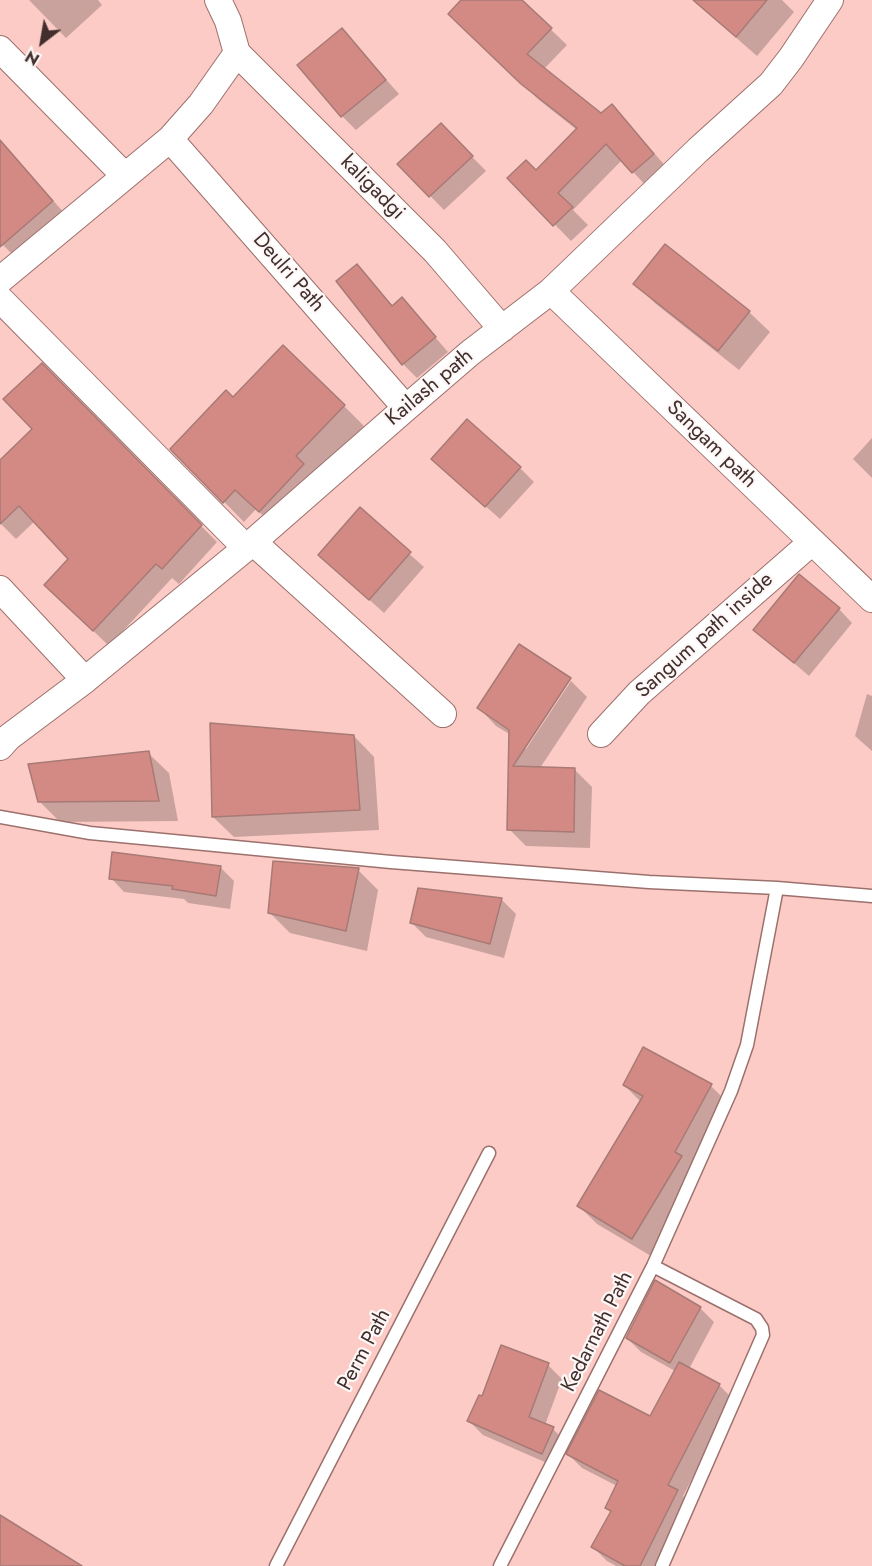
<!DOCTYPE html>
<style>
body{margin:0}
#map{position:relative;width:872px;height:1566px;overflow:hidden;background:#fccbc6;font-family:Jost,sans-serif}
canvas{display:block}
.north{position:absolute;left:12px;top:12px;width:60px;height:60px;-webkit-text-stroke:4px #fdf8f7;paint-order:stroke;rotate:211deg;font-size:16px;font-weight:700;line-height:24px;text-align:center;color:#422f2d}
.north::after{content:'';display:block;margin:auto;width:21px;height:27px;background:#422f2d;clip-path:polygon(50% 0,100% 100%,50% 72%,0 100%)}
</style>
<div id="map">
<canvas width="872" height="1566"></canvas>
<div class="north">N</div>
</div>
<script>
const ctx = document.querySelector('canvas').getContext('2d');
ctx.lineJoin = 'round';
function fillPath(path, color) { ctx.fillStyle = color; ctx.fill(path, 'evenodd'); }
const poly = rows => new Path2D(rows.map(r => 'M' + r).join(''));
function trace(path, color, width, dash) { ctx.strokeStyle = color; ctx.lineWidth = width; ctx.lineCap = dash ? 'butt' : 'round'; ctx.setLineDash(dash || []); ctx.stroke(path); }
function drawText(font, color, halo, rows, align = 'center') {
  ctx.font = font + ' Jost,sans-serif'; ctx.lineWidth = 4.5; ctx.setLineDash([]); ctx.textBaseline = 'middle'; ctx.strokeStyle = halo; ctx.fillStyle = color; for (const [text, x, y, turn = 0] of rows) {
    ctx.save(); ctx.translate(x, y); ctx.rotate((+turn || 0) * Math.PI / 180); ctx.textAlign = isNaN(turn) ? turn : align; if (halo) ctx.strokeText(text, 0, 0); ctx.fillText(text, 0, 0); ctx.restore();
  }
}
fillPath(poly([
 [29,0,98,0,102,5,66,38],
 [463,0,520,0,567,45,544,69,601,115,612,106,670,171,649,189,622,160,573,210,588,225,571,241,509,178,536,172,577,130,539,100,466,30],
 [693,0,782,0,794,12,757,56],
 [342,30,399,94,356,130,342,116],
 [441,125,486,171,444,210,399,164],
 [0,147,16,159,66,215,17,259,0,242],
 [357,266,393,306,402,299,448,352,417,378,403,364,338,282],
 [635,284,749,312,770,332,739,370,656,304],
 [42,365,217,542,179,584,172,578,109,646,61,600,70,559,35,521,16,539,0,523,0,462,34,429],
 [233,399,344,406,364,426,315,477,280,532,256,509,244,522,172,449],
 [872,438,872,478,853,459],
 [520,468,534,482,500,519,447,472],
 [360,510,424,567,384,613,334,568],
 [839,609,852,623,809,676,755,630],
 [519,646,524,747,526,749,571,681,587,697,540,768,575,770,592,787,590,848,526,846,509,829,511,735,496,726,479,708],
 [867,694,872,696,872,751,855,736],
 [354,736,374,757,379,830,234,837,213,817],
 [148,753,169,773,178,821,60,822,39,801],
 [220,867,234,881,230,909,188,903,184,899,124,892,111,878],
 [358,870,378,890,367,951,290,933,270,913],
 [419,890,502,900,516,914,504,958,426,937,412,923],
 [624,1085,711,1086,729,1104,651,1256,597,1224,579,1206,641,1102],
 [700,1308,714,1322,689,1369,719,1385,733,1399,683,1496,691,1505,661,1566,616,1566,607,1561,593,1547,611,1513,607,1508,617,1486,582,1468,568,1454,651,1418,675,1371,641,1352,627,1338],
 [502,1347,548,1365,562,1379,545,1425,553,1429,567,1443,556,1467,483,1435,469,1421,483,1398]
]), '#0003');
const building = poly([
 [461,0,522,0,552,28,527,54,601,113,612,104,654,154,632,173,606,144,558,193,573,207,553,226,507,178,526,160,536,170,577,128,521,84,448,14,461,0],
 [693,0,767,0,736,37,693,0],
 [342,28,386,80,341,117,297,65,342,28],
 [441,123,473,156,429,197,397,164,441,123],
 [0,140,53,201,0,247,0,140],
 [665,244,750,311,718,351,633,284,665,244],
 [357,264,392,306,402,297,436,337,402,365,336,281,357,264],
 [283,345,345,405,296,456,304,464,259,512,235,490,223,503,170,449,226,390,233,397,283,345],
 [42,363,202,525,162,569,156,564,93,631,44,585,68,559,19,506,0,524,0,460,32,429,3,399,42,363],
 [467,419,521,467,485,507,431,459,467,419],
 [360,507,411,552,369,600,318,555,360,507],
 [799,574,840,608,794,663,753,630,799,574],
 [519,644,571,678,513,766,575,768,574,832,507,830,509,730,477,708,519,644],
 [210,723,354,735,360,810,212,817,210,723],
 [149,751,159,801,38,802,28,764,149,751],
 [112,852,221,866,216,896,172,889,173,886,109,879,112,852],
 [273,861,359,868,346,931,268,913,273,861],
 [418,888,502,898,490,944,410,923,418,888],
 [643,1047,712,1084,675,1152,682,1156,632,1239,577,1206,643,1096,623,1085,643,1047],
 [655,1280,701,1307,670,1363,626,1338,655,1280],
 [501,1345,549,1363,529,1417,554,1427,542,1454,467,1421,479,1395,482,1396,501,1345],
 [679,1362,720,1384,668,1485,678,1490,640,1566,625,1566,591,1547,611,1511,605,1508,618,1481,566,1454,599,1390,650,1416,679,1362],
 [0,1515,82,1566,0,1566,0,1515]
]);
fillPath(building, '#d48a84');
trace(building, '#a77a75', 1.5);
const lane = poly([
 [0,817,90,833,391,862,649,882,777,888,872,896],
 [653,1266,756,1319,762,1328,763,1335,662,1566],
 [276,1566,489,1153],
 [500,1566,653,1266,731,1091,747,1045,777,888]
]);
const street = poly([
 [218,0,228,21,237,53,435,251,502,329],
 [0,49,124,175],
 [170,139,406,408],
 [0,280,170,139,201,104,237,53],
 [551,291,872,599],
 [0,299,246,548],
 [253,542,443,714],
 [0,589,85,680],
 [601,734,639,693,812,542],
 [0,747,9,737,85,680,246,548,406,408,470,353,551,291,698,150,771,84,791,58,830,0]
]);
trace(lane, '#9c706c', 15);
trace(street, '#9c706c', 28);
trace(lane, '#fff', 12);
trace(street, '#fff', 26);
drawText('21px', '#422f2d', '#fdf8f7', [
 ["kaligadgi",372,188,45],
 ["Deulri Path",288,273,49],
 ["Kailash path",430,388,-40],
 ["Sangam path",711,445,44],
 ["Sangum path inside",705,636,-42],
 ["Kedarnath Path",598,1332,-63],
 ["Perm Path",365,1350,-62]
]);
</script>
